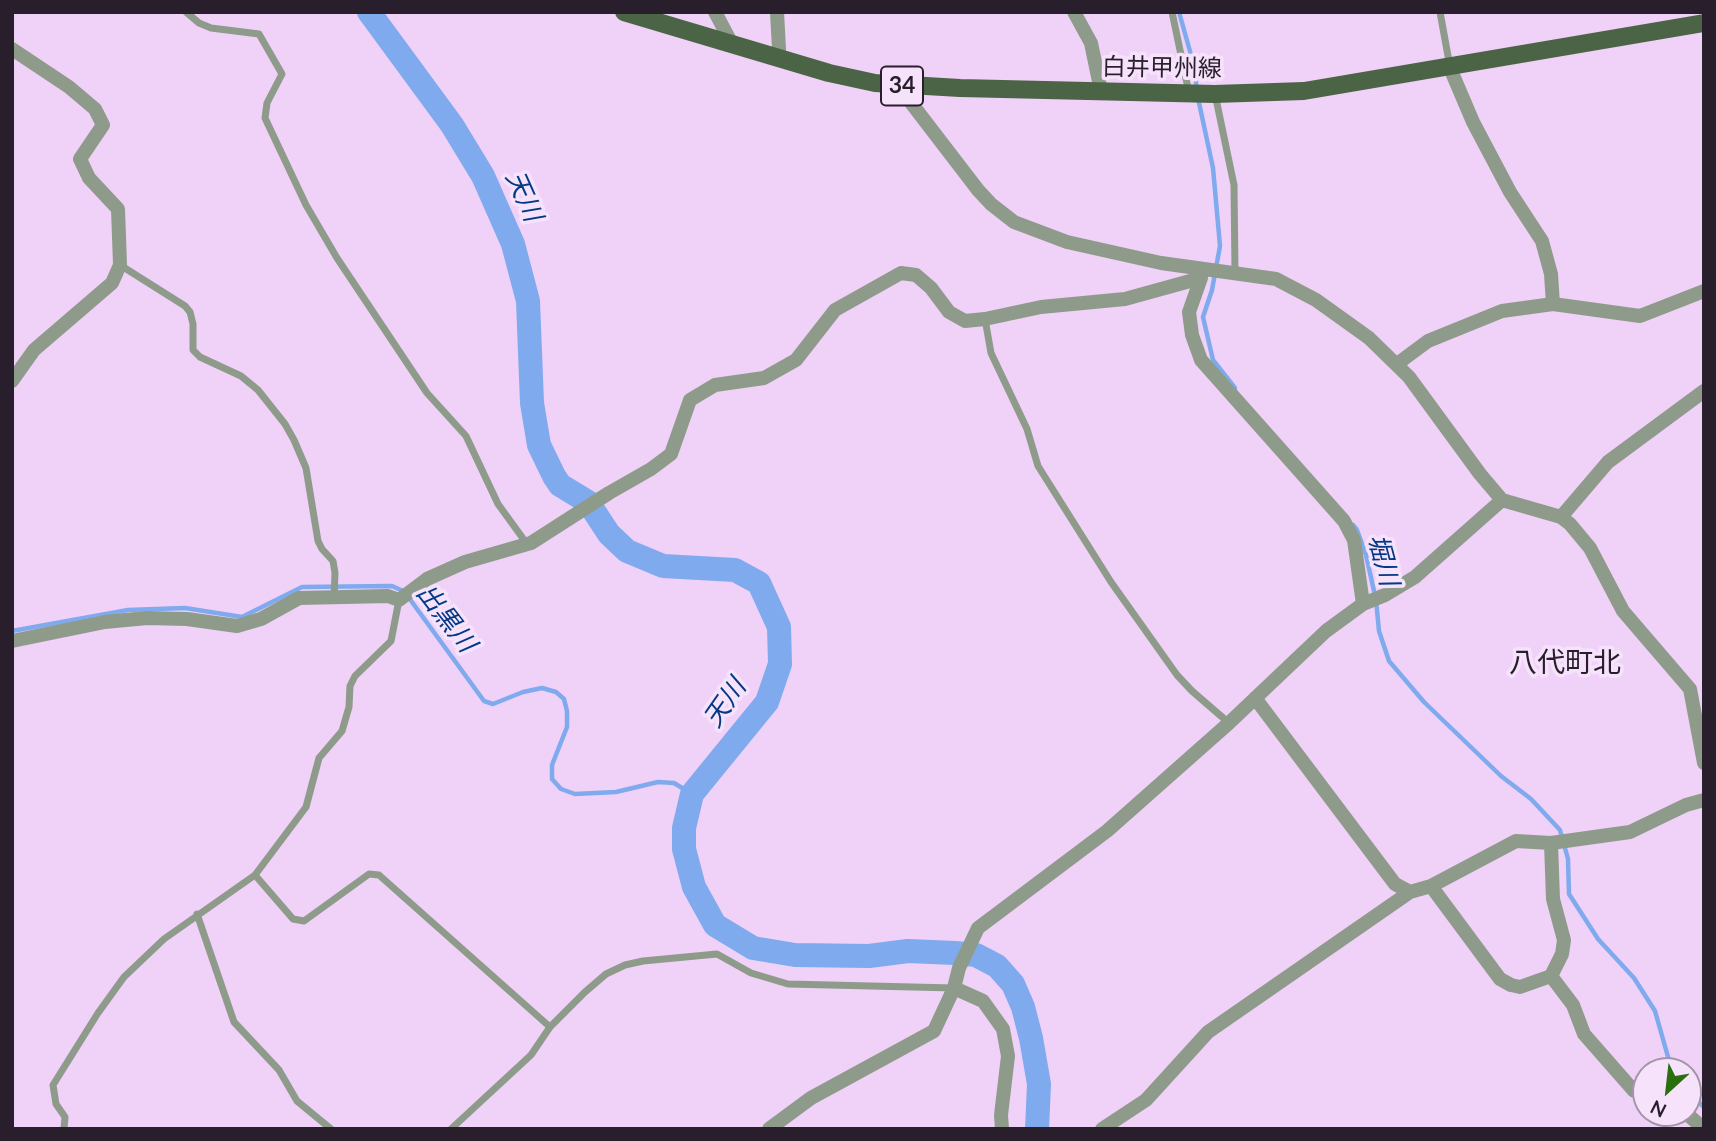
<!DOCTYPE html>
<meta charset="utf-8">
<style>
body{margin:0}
#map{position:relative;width:1716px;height:1141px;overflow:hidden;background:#f0d1f8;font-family:Lato,sans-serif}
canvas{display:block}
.frame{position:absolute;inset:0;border:14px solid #291e2c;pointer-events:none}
.north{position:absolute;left:1632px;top:1057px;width:70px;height:70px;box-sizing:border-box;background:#f6e3fb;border:2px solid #a494a8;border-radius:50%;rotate:207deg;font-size:19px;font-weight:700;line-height:28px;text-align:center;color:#291e2c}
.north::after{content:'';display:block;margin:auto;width:24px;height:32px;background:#296f0e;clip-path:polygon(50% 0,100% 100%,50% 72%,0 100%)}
</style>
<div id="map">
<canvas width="1716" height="1141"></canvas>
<div class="frame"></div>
<div class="north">N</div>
</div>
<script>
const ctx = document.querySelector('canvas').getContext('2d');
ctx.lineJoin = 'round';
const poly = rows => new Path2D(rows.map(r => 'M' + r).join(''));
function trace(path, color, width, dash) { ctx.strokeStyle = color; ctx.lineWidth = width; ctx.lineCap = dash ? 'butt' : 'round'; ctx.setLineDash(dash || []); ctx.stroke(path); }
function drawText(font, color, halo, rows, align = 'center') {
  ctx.font = font + ' Lato,"Noto Sans JP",sans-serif'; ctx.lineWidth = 7; ctx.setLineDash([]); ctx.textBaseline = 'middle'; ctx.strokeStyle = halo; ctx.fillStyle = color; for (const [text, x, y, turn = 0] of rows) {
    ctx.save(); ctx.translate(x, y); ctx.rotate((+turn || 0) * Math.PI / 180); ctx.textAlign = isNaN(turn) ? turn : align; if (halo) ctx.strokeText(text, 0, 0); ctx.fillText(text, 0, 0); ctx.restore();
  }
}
trace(poly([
 [1179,12,1193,62,1197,90],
 [1198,98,1213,168,1220,246,1212,290,1203,317,1213,360,1235,388],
 [1353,525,1357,530,1366,555,1376,600,1379,631,1389,661,1424,702,1501,776,1531,799,1560,830,1568,859,1569,894,1598,939,1634,978,1655,1011,1672,1071],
 [409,598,484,701,493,704,523,692,542,688,556,692,564,699,567,711,567,727,552,765,552,779,561,789,575,794,616,792,658,782,674,783,692,794],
 [12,631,128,610,185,608,242,617,302,587,392,586,403,591],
 [1688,1093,1704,1107]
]), '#7faaee', 4.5);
trace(poly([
 [369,12,452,125,483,176,513,244,528,301,532,403,539,445,554,476,560,485,588,502,609,534,627,551,663,566,735,570,759,583,779,627,780,664,767,702,692,794,684,828,684,849,694,887,715,925,753,948,795,955,869,956,908,951,955,953,976,955,997,966,1013,984,1023,1007,1031,1038,1039,1084,1037,1129]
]), '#7faaee', 24);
trace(poly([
 [186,12,199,23,211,28,259,34,282,74,267,103,265,118,306,205,337,258,427,393,466,436,498,504,527,544],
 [1172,12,1189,93],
 [1440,12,1450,67],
 [1215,94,1234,185,1235,272],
 [120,265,185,306,190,312,193,324,193,350,200,357,241,376,258,390,285,424,294,440,306,468,318,541,322,549,333,561,335,573,334,597],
 [985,319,991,353,1027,429,1038,466,1111,582,1177,675,1192,691,1229,723],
 [255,875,293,919,304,921,369,874,379,875,550,1027],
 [197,914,234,1022,279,1070,297,1101,331,1129],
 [64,1129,65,1117,56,1104,53,1085,98,1013,124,977,164,939,255,875,306,807,319,758,342,731,349,707,350,686,355,676,391,641,399,600],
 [451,1129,531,1055,550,1027,585,992,606,974,625,965,643,961,717,954,751,973,788,984,954,988]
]), '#8e9b8a', 7);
trace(poly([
 [715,12,732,44],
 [1074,12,1091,43,1101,91],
 [12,49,69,87,95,109,103,125,80,159,89,178,118,209,120,265,112,283,34,350,12,381],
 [777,58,779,49,777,12],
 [1450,68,1473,122,1510,192,1542,241,1551,274,1553,304],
 [904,86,912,104,978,190,991,204,1014,222,1067,242,1161,263,1276,279,1316,300,1369,338,1409,377,1480,474,1502,500,1561,517,1570,524,1590,548,1623,611,1690,689,1704,763],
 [1201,278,1189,312,1192,335,1201,360,1344,521,1354,540,1363,604],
 [1397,364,1428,341,1502,311,1553,304,1640,316,1704,291],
 [1561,517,1608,462,1704,391],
 [12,641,105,622,147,618,187,619,237,626,261,619,299,598,388,596,399,600,427,579,465,562,531,543,609,493,651,469,671,454,690,400,715,385,764,378,796,360,835,310,901,273,916,275,931,288,949,312,965,321,985,319,1041,307,1125,299,1201,278,1202,270],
 [1255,698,1395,884,1410,892],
 [1431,886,1500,979,1511,985,1520,987,1551,976,1562,954,1564,940,1553,899,1551,843],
 [1551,976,1573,1005,1584,1034,1634,1091,1646,1091],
 [954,988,983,1001,1003,1029,1008,1056,1001,1115,1002,1129],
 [1686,1113,1704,1129],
 [769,1129,811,1098,934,1031,954,988,959,968,978,928,1107,831,1229,723,1326,631,1363,604,1385,595,1415,577,1502,500],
 [1102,1129,1146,1100,1208,1032,1410,892,1431,886,1516,841,1551,843,1630,832,1686,805,1704,800]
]), '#8e9b8a', 14);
trace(poly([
 [624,12,829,73,875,83,960,88,1215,94,1304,91,1704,23]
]), '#4c6446', 18);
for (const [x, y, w] of [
 [902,86,42]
]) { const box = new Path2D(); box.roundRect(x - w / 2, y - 19.5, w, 39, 5); ctx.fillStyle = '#f6e3fb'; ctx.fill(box); trace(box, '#291e2c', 2); }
drawText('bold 23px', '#291e2c', null, [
 ["34",902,86]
]);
drawText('24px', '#291e2c', '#f6e3fb', [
 ["白井甲州線",1162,68,1]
]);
drawText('italic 26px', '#023885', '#f6e3fb', [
 ["天川",524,196,66],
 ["堀川",1383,560,75],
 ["出黒川",446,618,52],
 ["天川",725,703,-55]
]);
drawText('28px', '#291e2c', '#f6e3fb', [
 ["八代町北",1565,663]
]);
</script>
